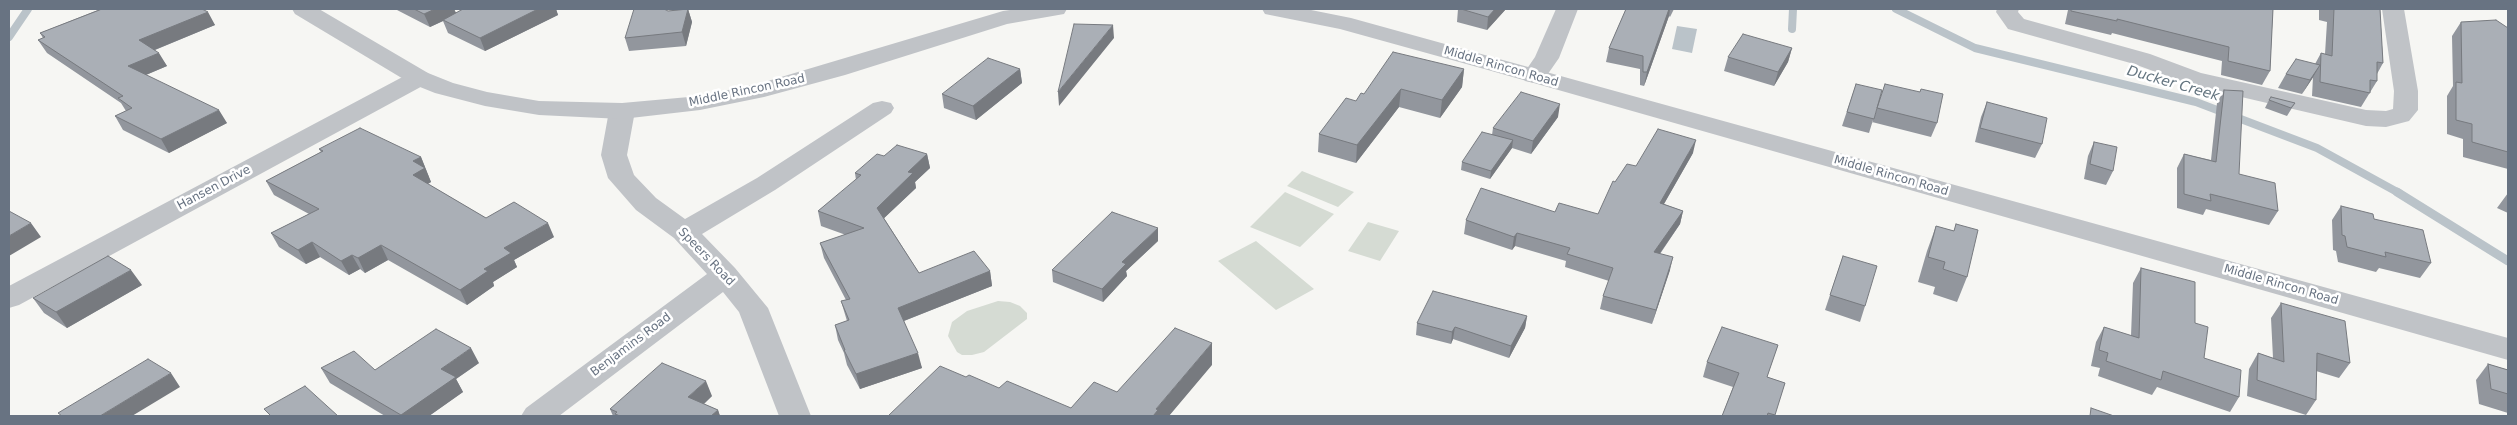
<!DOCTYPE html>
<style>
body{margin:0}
#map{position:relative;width:2517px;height:425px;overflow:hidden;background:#f6f6f3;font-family:"DejaVu Sans",sans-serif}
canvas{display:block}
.frame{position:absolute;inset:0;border:10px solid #687382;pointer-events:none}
</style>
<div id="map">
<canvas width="2517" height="425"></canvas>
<div class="frame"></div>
</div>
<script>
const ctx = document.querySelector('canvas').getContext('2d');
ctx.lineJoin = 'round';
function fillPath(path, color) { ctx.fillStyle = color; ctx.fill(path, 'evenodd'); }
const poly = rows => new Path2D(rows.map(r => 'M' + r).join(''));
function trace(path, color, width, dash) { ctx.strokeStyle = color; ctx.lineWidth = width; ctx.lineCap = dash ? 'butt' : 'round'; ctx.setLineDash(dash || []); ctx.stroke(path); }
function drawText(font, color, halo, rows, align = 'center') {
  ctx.font = font + ' "DejaVu Sans",sans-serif'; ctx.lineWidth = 5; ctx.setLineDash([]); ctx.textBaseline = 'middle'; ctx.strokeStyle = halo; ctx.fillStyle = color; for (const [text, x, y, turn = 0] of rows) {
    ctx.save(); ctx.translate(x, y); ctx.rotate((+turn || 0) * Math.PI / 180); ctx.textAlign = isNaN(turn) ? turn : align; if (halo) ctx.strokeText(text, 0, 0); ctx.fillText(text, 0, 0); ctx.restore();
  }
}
fillPath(poly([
 [1302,171,1354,192,1338,207,1287,186],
 [1285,192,1334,214,1300,247,1250,227],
 [1368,222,1399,231,1380,261,1348,251],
 [1256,241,1314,289,1276,310,1218,261],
 [998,301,1010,302,1020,306,1027,313,1027,319,984,352,972,355,962,355,957,352,948,336,952,322,967,311]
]), '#d5dbd3');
fillPath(poly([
 [1677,26,1697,29,1692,53,1672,49]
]), '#bac3c9');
trace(poly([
 [1896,9,1975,48,2196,102,2317,148,2399,193],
 [1792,29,1793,9],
 [9,37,28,9]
]), '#bac3c9', 8);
trace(poly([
 [2397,192,2508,261]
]), '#bac3c9', 9);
fillPath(poly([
 [1556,9,1578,9,1559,58,1543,81,1534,83,1525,81,1522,76,1535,57,1556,9],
 [1997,9,2019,9,2018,12,2024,19,2150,54,2201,73,2366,110,2386,111,2393,109,2394,91,2382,9,2404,9,2418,91,2418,110,2409,121,2386,127,2366,126,2194,86,2134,64,2008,29,1996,12,1997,9],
 [419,71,428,73,431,78,428,83,19,305,9,308,9,286,410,73,419,71],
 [882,101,891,103,894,108,891,113,775,190,702,234,735,268,768,308,811,416,779,416,739,312,723,292,559,416,521,416,526,408,707,274,674,238,636,210,608,178,601,155,609,111,613,106,622,103,631,106,635,111,627,155,634,175,656,198,685,219,757,178,873,103,882,101]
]), '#c0c3c7');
fillPath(poly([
 [292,9,319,9,428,73,453,83,487,92,539,101,622,103,700,96,761,83,1003,11,1017,9,1067,9,1064,14,1007,24,845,75,764,97,700,110,622,119,539,115,485,106,435,93,410,83,295,14,292,9],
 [1262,9,1306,9,1351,18,2508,338,2508,360,1488,70,1340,29,1265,14,1262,9]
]), '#c0c3c7');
fillPath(poly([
 [97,9,202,9,215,25,155,50,167,66,146,75,227,123,169,153,123,130,115,116,126,111,121,103,47,53,38,40,43,38,40,33,98,10],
 [396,9,454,9,456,13,463,9,556,9,558,15,485,51,448,33,443,21,430,27,397,10],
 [688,9,692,22,686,46,629,51,625,38,668,11],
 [1458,9,1506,9,1487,30,1457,22],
 [1626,9,1674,9,1670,17,1669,16,1644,86,1640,85,1640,69,1606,62,1609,48],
 [2061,9,2273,9,2270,71,2262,85,2221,75,2222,61,2112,33,2111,35,2065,24,2068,10],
 [2319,9,2380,9,2383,63,2377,74,2377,81,2361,107,2312,96,2313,77,2302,94,2278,88,2286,74,2315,64,2321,53,2325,54,2327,22,2319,20],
 [2461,22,2508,28,2508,169,2463,157,2463,139,2447,134,2447,96,2453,86,2452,36],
 [1792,48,1788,62,1774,86,1724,71,1728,57],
 [1020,69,1022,83,976,120,944,108,942,94],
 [1464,69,1462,87,1440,118,1399,107,1356,163,1318,152,1319,134,1364,94],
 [1856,84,1874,118,1885,84,1937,123,1931,137,1872,122,1873,120,1869,133,1842,126],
 [2224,90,2239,174,2278,211,2269,225,2206,209,2203,215,2177,208,2177,168,2184,154,2211,160,2217,103],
 [2269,100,2295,103,2287,116,2265,108],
 [1987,102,2042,144,2035,158,1975,142,1981,117],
 [1558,117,1531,154,1512,148,1490,179,1461,170,1462,162,1492,135,1493,128],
 [2094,142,2113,171,2106,185,2084,179,2088,156],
 [319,149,421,157,431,182,428,184,486,218,554,237,514,260,517,267,493,282,494,286,467,305,388,260,365,273,360,269,349,275,320,257,306,264,279,247,271,233,309,214,274,195,266,181,321,152],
 [1693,153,1664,204,1683,211,1680,224,1660,254,1670,270,1652,324,1600,309,1603,296,1609,281,1565,267,1566,261,1515,246,1512,250,1464,234,1466,220,1555,212,1598,214,1615,182,1636,166],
 [927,154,930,168,915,182,916,188,884,218,919,273,990,271,992,286,904,321,922,368,860,389,847,365,844,353,838,340,835,325,847,321,841,301,846,300,824,258,820,243,846,235,821,226,818,211,856,180,855,173,884,156],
 [2508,193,2508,213,2497,208],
 [2341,206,2374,219,2431,263,2420,278,2379,268,2376,272,2338,262,2336,251,2333,250,2332,220],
 [1956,224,1967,277,1957,302,1933,294,1935,287,1918,282,1927,251,1936,226,1954,231],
 [1158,241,1126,271,1127,276,1103,302,1053,282,1052,270],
 [1843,256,1865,306,1860,322,1825,310],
 [2141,268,2195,323,2204,358,2239,397,2230,412,2157,387,2152,395,2098,376,2100,368,2091,366,2096,342,2104,327,2131,336,2133,283],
 [142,285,67,328,44,313,33,298],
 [2281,303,2350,363,2339,378,2316,371,2316,400,2306,415,2247,396,2249,369,2258,353,2273,358,2271,318],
 [1527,316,1525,328,1509,358,1453,339,1451,344,1416,335,1417,323],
 [1778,345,1767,377,1785,383,1774,416,1722,416,1733,387,1703,377,1707,362],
 [479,363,456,379,463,392,429,416,385,416,330,383,321,368,375,370],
 [2488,364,2508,370,2508,413,2479,404,2476,380],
 [712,396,704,404,718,410,720,416,613,416,610,409]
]), '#92969d');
fillPath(poly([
 [435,9,454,9,457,15,443,20,443,21,430,27,424,14],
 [538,9,556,9,558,15,485,51,480,38],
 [688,9,692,22,686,46,682,32],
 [1495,9,1506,9,1487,30,1488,17],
 [1669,9,1670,9,1669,16,1644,86,1647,72],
 [208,12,215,25,147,53,139,40],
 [1113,25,1114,38,1059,106,1058,92],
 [1792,48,1788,62,1774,86,1778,72],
 [159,53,167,66,136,79,128,66],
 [2320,65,2312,79,2302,94,2310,80],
 [1020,69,1022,83,976,120,973,106],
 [1464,69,1462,87,1440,118,1442,100],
 [1401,89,1399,107,1356,163,1357,145],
 [1560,104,1558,117,1531,154,1533,141],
 [219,110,227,123,169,153,161,139],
 [1513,140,1512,148,1490,179,1491,171],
 [1696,140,1693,153,1657,216,1660,203],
 [927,154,930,168,915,182,916,188,880,222,877,208,908,172],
 [421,157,431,182,419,188,413,175,413,161],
 [1683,211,1680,224,1651,266,1654,252],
 [31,223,41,237,9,256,9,236],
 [548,223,554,237,514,260,517,267,493,282,494,286,467,305,460,290,484,269,504,248],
 [1158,228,1158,241,1126,271,1127,276,1103,302,1102,289,1122,262],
 [1517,233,1515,246,1512,250,1514,237],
 [312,242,320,257,306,264,298,250],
 [381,245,388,260,365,273,358,258],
 [352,255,360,269,349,275,341,261],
 [1673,257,1670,270,1652,324,1656,310],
 [131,270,142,285,67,328,56,312],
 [990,271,992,286,901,322,898,308],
 [1527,316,1525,328,1509,358,1511,346],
 [1455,327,1453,339,1451,344,1452,332],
 [1212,343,1212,365,1169,416,1153,416,1156,409],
 [471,348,479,363,456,379,463,392,429,416,401,416,401,415,441,369],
 [918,353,922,368,860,389,856,374],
 [171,373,180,387,132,416,100,416],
 [706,381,712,396,694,413,688,397],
 [718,410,720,416,711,416]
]), '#777a7f');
const building = poly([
 [102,9,202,9,208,12,139,40,159,53,128,66,219,110,161,139,115,116,132,108,118,98,123,96,38,40,45,37,40,33,102,9],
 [414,9,435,9,424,14,414,9],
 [463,9,538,9,480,38,443,20,463,9],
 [634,9,664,9,668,11,688,9,682,32,625,38,634,9],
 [1461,9,1495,9,1488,17,1461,9],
 [1626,9,1669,9,1647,72,1643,72,1643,56,1609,48,1626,9],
 [2071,9,2273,9,2270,71,2228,61,2229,47,2117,19,2117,21,2071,11,2071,9],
 [2334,9,2380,9,2383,63,2377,62,2377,81,2370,80,2370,93,2320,82,2321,53,2332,56,2334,9],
 [2496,20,2508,28,2508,152,2472,142,2472,124,2456,120,2456,82,2462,83,2461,22,2496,20],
 [1074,24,1113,25,1058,92,1074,24],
 [1743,34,1792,48,1778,72,1728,57,1743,34],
 [1393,52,1464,69,1442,100,1401,89,1357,145,1319,134,1346,98,1356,101,1361,93,1364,94,1393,52],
 [988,58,1020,69,973,106,942,94,988,58],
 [2296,59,2320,65,2310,80,2286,74,2296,59],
 [1856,84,1882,90,1874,119,1847,112,1856,84],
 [1885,84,1920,92,1921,89,1943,94,1937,123,1877,108,1885,84],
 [2224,90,2243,91,2239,174,2275,183,2278,211,2210,194,2211,201,2184,194,2184,154,2216,162,2224,90],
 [1521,92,1560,104,1533,141,1493,128,1521,92],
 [2271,97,2295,103,2291,108,2269,100,2271,97],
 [1987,102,2047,118,2042,144,1980,128,1987,102],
 [360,128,421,157,413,161,425,168,413,175,486,218,514,202,548,223,504,248,511,253,484,269,488,271,460,290,381,245,358,258,352,255,341,261,312,242,298,250,271,233,319,209,266,181,323,151,319,149,360,128],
 [1658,129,1696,140,1660,203,1683,211,1654,252,1673,257,1656,310,1603,296,1613,268,1567,254,1570,248,1517,233,1514,237,1466,220,1481,188,1555,212,1559,203,1598,214,1613,181,1615,182,1627,164,1636,166,1658,129],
 [1482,132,1513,140,1491,171,1462,162,1482,132],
 [2094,142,2117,147,2113,171,2090,164,2094,142],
 [897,145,927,154,908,172,913,173,877,208,919,273,974,251,990,271,898,308,918,353,856,374,844,350,845,350,835,325,849,320,841,301,850,299,820,243,864,228,818,211,861,175,855,173,877,154,884,156,897,145],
 [2341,206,2373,214,2374,219,2423,230,2431,263,2385,252,2386,257,2347,247,2345,236,2342,235,2341,206],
 [9,211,31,223,9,236,9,211],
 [1112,212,1158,228,1122,262,1126,264,1102,289,1052,270,1112,212],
 [1956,224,1978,230,1967,277,1943,269,1945,262,1928,257,1936,226,1954,231,1956,224],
 [108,256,131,270,56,312,33,298,108,256],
 [1843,256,1877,266,1865,306,1830,295,1843,256],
 [2141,268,2195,282,2195,323,2208,327,2204,358,2241,370,2239,397,2163,371,2161,380,2106,361,2108,353,2099,350,2104,327,2139,338,2141,268],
 [1433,291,1527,316,1511,346,1455,327,1452,332,1417,323,1433,291],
 [2281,303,2345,321,2350,363,2317,353,2316,400,2257,380,2258,353,2284,362,2281,303],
 [1722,327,1778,345,1767,377,1785,383,1775,415,1768,413,1767,416,1722,416,1739,373,1707,362,1722,327],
 [1175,328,1212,343,1156,409,1158,410,1153,416,888,416,940,366,966,377,969,375,999,388,1007,381,1071,408,1094,382,1117,392,1175,328],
 [436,329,471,348,441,369,456,377,401,415,321,368,354,351,375,370,436,329],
 [148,359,171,373,100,416,62,416,58,413,148,359],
 [662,363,706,381,688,397,718,410,711,416,712,416,620,416,615,414,617,412,610,409,662,363],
 [2488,364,2508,370,2508,394,2491,389,2488,364],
 [305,386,338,416,271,416,264,409,305,386],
 [2091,408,2114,416,2090,416,2091,408]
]);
fillPath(building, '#aaafb6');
trace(building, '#777a7f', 1);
drawText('12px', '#687382', '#fff', [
 ["Middle Rincon Road",1501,67,16],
 ["Middle Rincon Road",747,91,-12],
 ["Middle Rincon Road",1891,176,16],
 ["Hansen Drive",214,188,-28],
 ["Speers Road",706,257,46],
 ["Middle Rincon Road",2281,285,16],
 ["Benjamins Road",631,345,-37]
]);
drawText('italic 14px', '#63747f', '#fff', [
 ["Ducker Creek",2173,84,16]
]);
</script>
